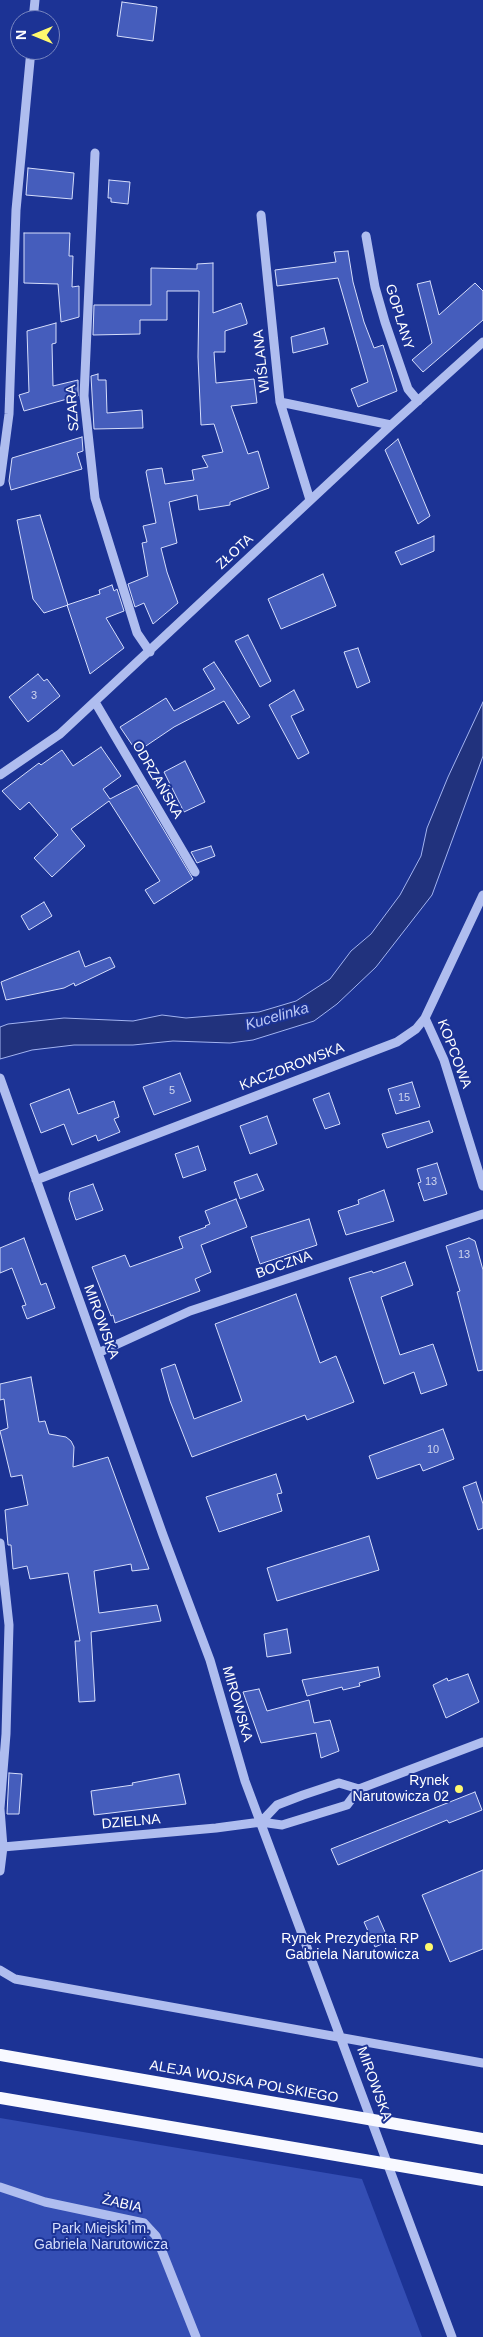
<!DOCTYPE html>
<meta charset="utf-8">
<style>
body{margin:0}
#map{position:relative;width:483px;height:2337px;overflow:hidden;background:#1c3395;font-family:Arial,sans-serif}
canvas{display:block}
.north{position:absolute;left:10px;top:10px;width:50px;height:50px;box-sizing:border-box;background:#1c3395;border:1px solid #7785bf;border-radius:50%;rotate:270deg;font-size:14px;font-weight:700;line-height:20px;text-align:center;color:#fff}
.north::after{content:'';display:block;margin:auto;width:18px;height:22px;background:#fff96e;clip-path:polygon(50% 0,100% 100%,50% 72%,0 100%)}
</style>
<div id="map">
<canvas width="483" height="2337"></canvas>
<div class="north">N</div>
</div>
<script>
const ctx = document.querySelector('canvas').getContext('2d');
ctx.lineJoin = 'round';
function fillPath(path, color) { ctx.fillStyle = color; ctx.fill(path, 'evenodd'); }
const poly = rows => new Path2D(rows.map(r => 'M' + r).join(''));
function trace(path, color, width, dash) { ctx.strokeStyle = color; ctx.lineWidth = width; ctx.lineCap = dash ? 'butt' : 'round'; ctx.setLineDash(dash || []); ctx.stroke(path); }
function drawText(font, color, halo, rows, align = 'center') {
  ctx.font = font + ' Arial,sans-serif'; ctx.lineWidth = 4; ctx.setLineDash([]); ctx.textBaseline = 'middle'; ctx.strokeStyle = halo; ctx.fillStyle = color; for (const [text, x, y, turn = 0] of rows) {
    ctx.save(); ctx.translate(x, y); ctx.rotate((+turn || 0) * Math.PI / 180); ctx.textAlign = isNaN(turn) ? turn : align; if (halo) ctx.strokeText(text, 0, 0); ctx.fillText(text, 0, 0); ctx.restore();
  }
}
fillPath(poly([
 [0,2118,362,2179,422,2337,0,2337]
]), '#344eb4');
const water = poly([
 [483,702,483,756,432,895,376,967,337,1004,314,1021,253,1040,230,1043,173,1041,133,1045,74,1045,32,1050,0,1059,0,1027,8,1024,64,1018,133,1021,162,1015,186,1018,259,1012,296,1001,330,979,351,951,371,934,400,895,421,856,427,828,448,777,483,702]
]);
fillPath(water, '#21327d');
trace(water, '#a3b4f1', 1);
const building = poly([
 [122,2,157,7,153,41,117,36,122,2],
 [28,168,74,173,72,199,26,195,28,168],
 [109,180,130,182,128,204,111,202,111,198,108,198,109,180],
 [24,233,70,233,69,256,73,256,72,287,79,286,79,317,61,322,58,284,24,283,24,233],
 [348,251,353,282,364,322,374,348,383,345,397,391,358,407,351,389,368,382,338,278,277,286,275,270,336,262,334,252,348,251],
 [213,263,213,313,241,303,247,322,247,324,225,331,225,352,214,352,216,383,254,379,257,403,231,406,248,454,258,451,269,488,230,502,230,505,199,510,197,495,169,502,177,543,161,548,167,572,178,603,153,624,144,603,135,607,128,584,148,576,142,543,147,542,143,526,156,523,146,472,147,470,162,468,165,484,194,480,192,470,208,467,202,456,223,452,214,424,201,425,198,357,199,291,167,291,167,320,140,320,140,334,93,335,94,305,151,305,151,268,197,269,197,264,213,263],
 [430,281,439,315,475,283,483,291,483,320,423,372,412,360,432,343,417,284,430,281],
 [56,323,56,343,52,344,53,386,78,380,78,396,24,411,19,395,29,392,27,331,56,323],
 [324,328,328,344,293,353,291,337,324,328],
 [98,374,98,380,106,380,107,413,142,410,143,428,94,429,91,376,98,374],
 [82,437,83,451,77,453,82,469,11,490,9,481,12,458,82,437],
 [398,439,430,516,418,524,385,450,398,439],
 [40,515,68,605,44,613,33,599,17,520,40,515],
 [434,536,434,551,401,565,395,552,434,536],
 [323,574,336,606,281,629,268,599,323,574],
 [112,585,114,591,117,589,124,611,106,618,124,648,90,674,67,605,100,594,99,590,112,585],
 [248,635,271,681,260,687,235,641,248,635],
 [358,648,370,682,357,688,344,652,358,648],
 [214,662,250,717,238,724,224,701,174,727,137,752,120,727,166,698,174,711,215,689,203,669,214,662],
 [38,674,44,681,47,679,60,696,28,722,9,697,38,674],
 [294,690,304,710,291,716,309,753,298,759,269,705,294,690],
 [101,747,121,776,103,789,110,799,137,785,193,879,154,904,145,890,160,881,109,801,71,829,85,846,52,877,34,858,58,835,29,802,20,810,2,791,39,763,41,765,62,750,73,766,101,747],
 [185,761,205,802,184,812,164,772,185,761],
 [211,846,215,856,197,863,191,852,211,846],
 [44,902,52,916,29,930,21,916,44,902],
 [79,951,85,967,110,957,115,967,75,986,74,983,64,988,6,1000,1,982,79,951],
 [180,1073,191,1101,154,1115,143,1087,180,1073],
 [412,1082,420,1107,396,1114,388,1089,412,1082],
 [69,1089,78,1114,114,1101,119,1117,114,1119,120,1132,98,1141,96,1135,72,1145,64,1124,41,1133,30,1104,69,1089],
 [329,1093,340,1124,325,1129,313,1099,329,1093],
 [267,1116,277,1144,250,1154,240,1126,267,1116],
 [429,1121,433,1132,387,1148,382,1134,429,1121],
 [198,1146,206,1170,183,1178,175,1154,198,1146],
 [437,1163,447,1194,424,1201,418,1183,421,1182,417,1169,437,1163],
 [257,1174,264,1190,240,1199,234,1182,257,1174],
 [93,1184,103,1210,76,1220,69,1199,70,1192,93,1184],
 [384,1190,394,1221,346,1235,338,1211,359,1204,358,1200,384,1190],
 [236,1199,247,1227,201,1245,211,1272,195,1279,200,1291,115,1323,113,1315,111,1316,92,1267,125,1255,130,1267,183,1248,179,1237,206,1227,205,1226,210,1224,205,1211,236,1199],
 [309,1219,317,1245,260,1264,251,1237,309,1219],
 [24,1238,41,1285,46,1283,55,1308,27,1319,22,1306,26,1305,12,1268,0,1273,0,1248,24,1238],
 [469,1238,475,1241,483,1270,483,1370,478,1371,457,1292,460,1291,446,1246,469,1238],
 [405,1262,413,1285,381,1297,400,1355,433,1344,447,1385,421,1394,414,1372,384,1384,349,1278,372,1271,373,1273,405,1262],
 [296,1294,320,1363,336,1356,354,1402,307,1420,305,1415,192,1457,170,1401,161,1369,175,1364,194,1419,242,1401,215,1324,296,1294],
 [31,1377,39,1422,45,1421,49,1434,66,1437,71,1441,74,1447,73,1467,108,1457,149,1569,132,1571,131,1564,94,1571,99,1613,157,1605,161,1621,91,1632,95,1701,79,1702,75,1641,80,1641,68,1573,30,1579,27,1566,13,1569,11,1545,8,1545,5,1510,28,1505,22,1475,11,1477,0,1431,8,1428,4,1399,0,1400,0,1384,31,1377],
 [443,1429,454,1459,423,1471,420,1464,377,1479,369,1456,443,1429],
 [276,1474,282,1493,277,1494,282,1511,219,1532,206,1497,276,1474],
 [476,1482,483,1504,483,1528,478,1530,463,1487,476,1482],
 [369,1536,379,1570,277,1601,267,1568,369,1536],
 [287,1629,291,1653,267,1657,264,1634,287,1629],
 [378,1667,380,1677,359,1683,360,1686,343,1690,342,1687,307,1696,302,1680,378,1667],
 [468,1674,479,1702,446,1718,433,1685,447,1678,448,1681,468,1674],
 [259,1689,267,1711,309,1700,314,1723,330,1720,339,1751,321,1758,316,1733,261,1743,243,1692,259,1689],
 [9,1773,22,1774,19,1814,7,1814,9,1773],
 [179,1774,186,1804,94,1815,91,1791,133,1785,132,1783,179,1774],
 [475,1792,482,1810,449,1823,447,1820,338,1865,331,1849,475,1792],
 [483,1870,483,1949,450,1962,422,1895,483,1870],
 [378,1916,389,1941,375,1947,364,1922,378,1916]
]);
fillPath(building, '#455dbc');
trace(building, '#d6defb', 1);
trace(poly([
 [33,20,35,0],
 [95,153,84,396,95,498,137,633,150,652],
 [261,215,280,402,310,500],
 [366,236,375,287,385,322,408,389,418,401],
 [280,402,391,425],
 [0,482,9,414,16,210,31,50],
 [95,702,195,872],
 [0,775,60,734,391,425,483,342],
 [425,1018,444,1060,483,1186],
 [0,1078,163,1535,210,1660,245,1781,452,2337],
 [36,1180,397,1042,416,1029,425,1018,483,895],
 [98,1353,190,1311,483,1214],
 [0,1543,9,1625,6,1734,0,1808],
 [0,1809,3,1847,0,1871],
 [261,1822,277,1805,303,1795,339,1783,359,1789],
 [3,1847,216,1828,261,1822,282,1825,347,1805,359,1789,483,1742],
 [0,1970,15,1979,483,2063],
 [0,2187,45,2202,144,2223,156,2236,196,2337]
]), '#afbdef', 9);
trace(poly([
 [0,2055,483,2139],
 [0,2098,483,2180]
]), '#f8f9ff', 12);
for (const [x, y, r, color] of [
 [459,1789,5,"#fff96e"],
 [429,1947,5,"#fff96e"]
]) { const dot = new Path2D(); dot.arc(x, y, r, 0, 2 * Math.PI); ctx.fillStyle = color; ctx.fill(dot); trace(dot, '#1c3395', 2); }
drawText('11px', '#d0d6ee', null, [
 ["3",34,696],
 ["5",172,1091],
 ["15",404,1098],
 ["13",431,1182],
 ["13",464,1255],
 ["10",433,1450]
]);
drawText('14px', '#fff', '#1c3395', [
 ["GOPLANY",399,317,73],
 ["WIŚLANA",262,361,-96],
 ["SZARA",73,408,-94],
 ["ZŁOTA",235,552,-43],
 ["ODRZAŃSKA",157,780,60],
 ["KOPCOWA",454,1054,69],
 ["KACZOROWSKA",292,1067,-21],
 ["BOCZNA",284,1265,-19],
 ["MIROWSKA",101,1322,70],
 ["MIROWSKA",237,1704,74],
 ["DZIELNA",131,1822,-5],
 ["ALEJA WOJSKA POLSKIEGO",244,2082,10],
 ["MIROWSKA",374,2084,70],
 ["ŻABIA",122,2204,13]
]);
drawText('14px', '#fff', '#1c3395', [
 ["Rynek",449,1781],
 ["Narutowicza 02",449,1797],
 ["Rynek Prezydenta RP",419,1939],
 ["Gabriela Narutowicza",419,1955]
], 'right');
drawText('14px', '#d6defb', '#1c3395', [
 ["Park Miejski im.",101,2229],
 ["Gabriela Narutowicza",101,2245]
]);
drawText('italic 15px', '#bcc8f6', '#1c3395', [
 ["Kucelinka",277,1017,-16]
]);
</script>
